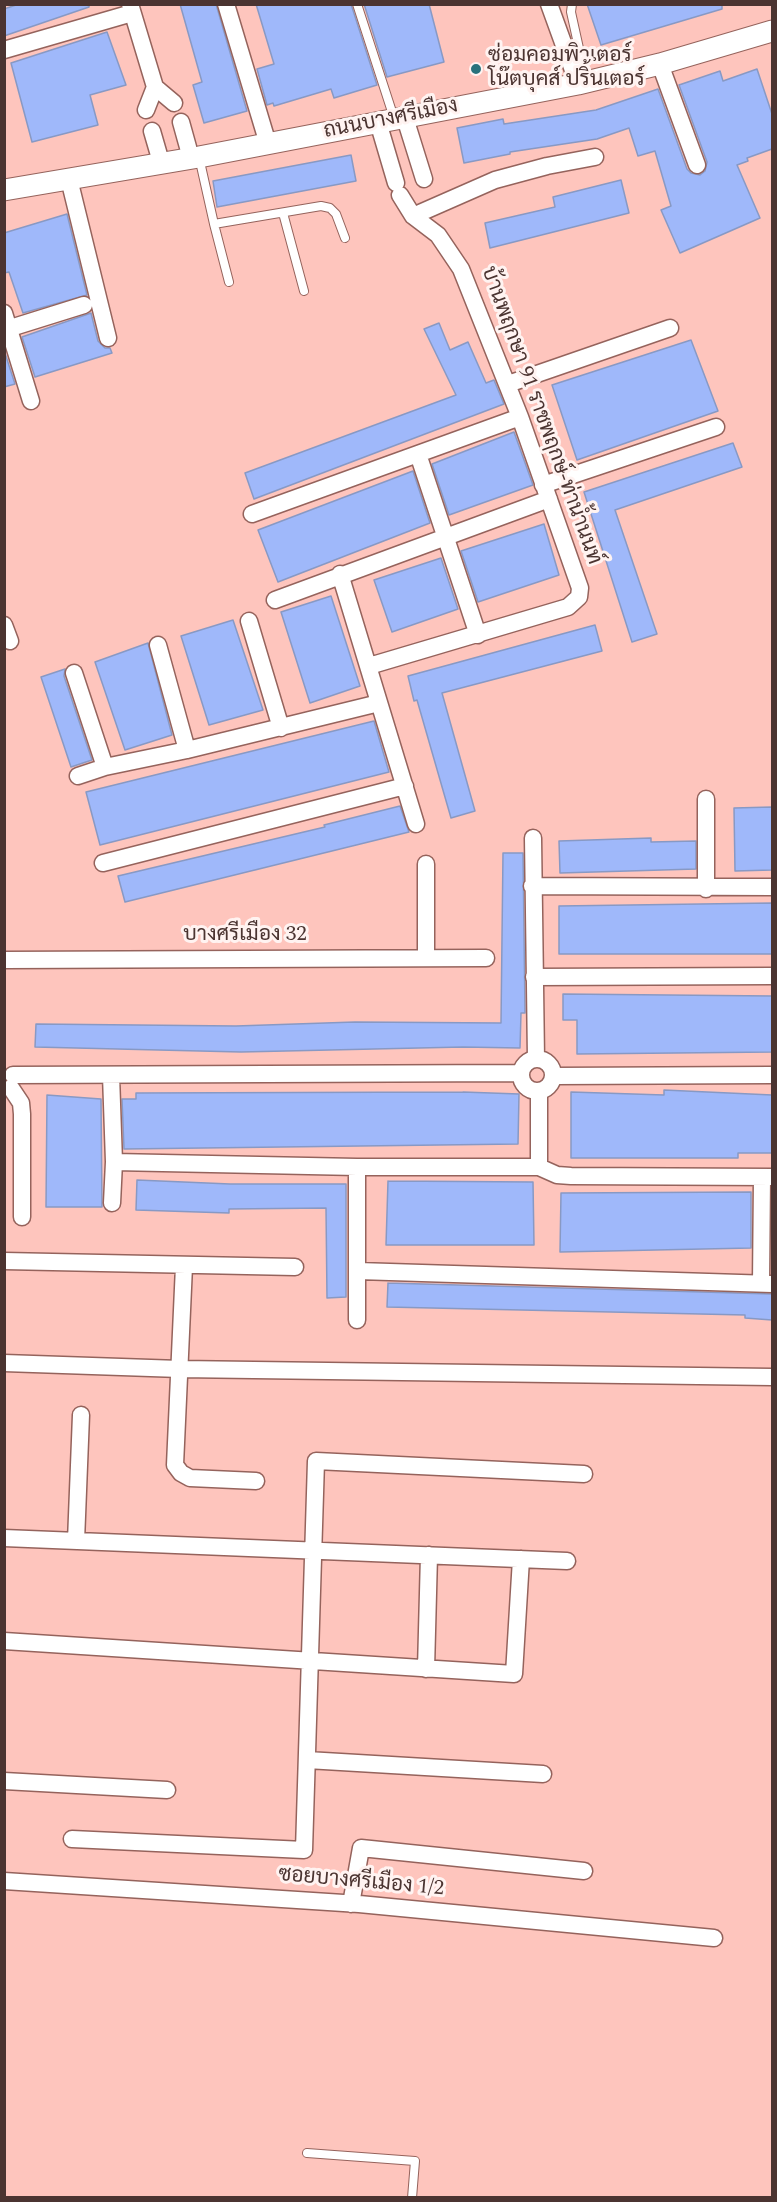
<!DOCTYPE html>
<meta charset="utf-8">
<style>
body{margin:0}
#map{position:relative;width:777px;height:2202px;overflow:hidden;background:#fec5bd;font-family:Spectral,serif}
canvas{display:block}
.frame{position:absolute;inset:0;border:6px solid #4b3431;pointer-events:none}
</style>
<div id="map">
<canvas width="777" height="2202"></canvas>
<div class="frame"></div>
</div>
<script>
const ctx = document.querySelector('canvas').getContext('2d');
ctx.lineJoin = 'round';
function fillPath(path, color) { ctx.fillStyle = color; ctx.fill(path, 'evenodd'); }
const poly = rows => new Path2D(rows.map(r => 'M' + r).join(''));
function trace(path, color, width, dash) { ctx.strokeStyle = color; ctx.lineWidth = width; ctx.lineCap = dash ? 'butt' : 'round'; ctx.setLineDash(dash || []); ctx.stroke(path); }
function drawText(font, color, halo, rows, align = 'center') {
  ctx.font = font + ' Spectral,Sarabun,serif'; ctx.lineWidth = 6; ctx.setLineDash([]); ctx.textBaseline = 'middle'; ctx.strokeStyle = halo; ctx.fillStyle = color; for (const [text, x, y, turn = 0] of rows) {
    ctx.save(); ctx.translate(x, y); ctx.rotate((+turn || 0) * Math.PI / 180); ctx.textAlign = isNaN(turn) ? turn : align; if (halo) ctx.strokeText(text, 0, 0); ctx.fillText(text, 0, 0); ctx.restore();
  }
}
const building = poly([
 [19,4,89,4,89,7,4,36,4,9,19,4],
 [180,4,216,4,247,111,204,123,193,85,202,82,180,4],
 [256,4,351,4,377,85,334,98,331,89,274,106,273,103,267,105,257,69,274,64,256,4],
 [364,4,429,4,444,62,387,77,364,4],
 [587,4,722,4,722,9,601,45,587,4],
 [107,32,126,85,90,95,98,125,32,142,11,63,107,32],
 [757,69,772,114,772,149,747,158,748,161,737,165,760,218,680,253,661,210,671,206,655,151,638,156,629,128,597,139,510,152,510,154,464,163,457,128,503,119,504,124,596,110,658,89,687,169,691,173,700,175,705,171,707,162,679,85,720,71,723,81,757,69],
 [351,155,356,181,217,207,213,181,351,155],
 [621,180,629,213,490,248,485,223,555,207,553,197,621,180],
 [67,214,87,295,23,313,9,272,4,273,4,233,67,214],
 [91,313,98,341,105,348,110,348,112,353,35,377,22,337,91,313],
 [439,323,450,350,468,342,486,383,494,380,504,404,254,499,245,473,456,395,424,329,439,323],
 [691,340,718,411,577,460,552,385,691,340],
 [4,350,15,384,4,387,4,350],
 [514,432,533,485,449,515,432,464,514,432],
 [733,443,742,467,615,510,657,634,632,642,584,492,733,443],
 [413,471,430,523,278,582,258,530,413,471],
 [544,524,559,575,478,602,461,551,544,524],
 [441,558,458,609,392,632,374,580,441,558],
 [331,596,360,686,310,703,281,612,331,596],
 [233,620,263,710,209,725,181,636,233,620],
 [595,625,602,651,442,693,475,811,451,818,417,700,414,701,408,676,595,625],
 [148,643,172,735,125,750,95,662,148,643],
 [65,669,64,676,92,760,71,767,41,677,65,669],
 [374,721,389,772,100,845,86,792,374,721],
 [400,806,409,832,125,902,118,876,325,827,324,825,400,806],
 [772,807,772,870,735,871,734,808,772,807],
 [651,838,651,842,696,841,696,869,560,873,559,841,651,838],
 [503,853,523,853,525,1013,521,1013,520,1048,463,1047,241,1052,35,1047,36,1024,236,1026,355,1022,501,1023,503,853],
 [772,903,772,954,559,954,559,906,772,903],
 [563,994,772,996,772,1052,577,1054,577,1020,563,1020,563,994],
 [664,1090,772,1095,772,1153,738,1153,738,1158,571,1158,571,1092,664,1095,664,1090],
 [463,1092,519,1094,518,1144,124,1149,122,1099,136,1099,136,1093,463,1092],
 [47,1095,101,1099,102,1207,46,1207,47,1095],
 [137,1180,230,1184,346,1184,346,1297,327,1298,326,1208,229,1209,229,1213,136,1210,137,1180],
 [388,1181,533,1182,534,1245,386,1245,388,1181],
 [751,1192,751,1248,560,1252,561,1193,751,1192],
 [388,1283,772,1294,772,1320,745,1318,745,1315,387,1307,388,1283]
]);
fillPath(building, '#9fb8fa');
trace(building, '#8899c4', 1.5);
const service = poly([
 [357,4,394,118],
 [572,4,571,12,586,80],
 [199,157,214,224,321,206,330,208,336,214,345,238],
 [283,213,304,291],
 [214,224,229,282],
 [307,2153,415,2161,412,2198]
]);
const minor = poly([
 [130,4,155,87,174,103],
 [226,4,268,144],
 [549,4,578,84],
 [4,50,132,13],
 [660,64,697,165],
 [146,110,155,87],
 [405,118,424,179],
 [181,122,191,158],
 [378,122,396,183],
 [152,131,161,162],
 [69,179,108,338],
 [413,216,495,180,547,166,595,157],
 [4,313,31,401],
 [4,330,84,305],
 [508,384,670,328],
 [418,454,478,635],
 [543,485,716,427],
 [252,514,520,417],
 [340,574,416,824],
 [275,600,549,499],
 [249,621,281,728],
 [4,625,10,641],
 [158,645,187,750],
 [369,666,568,607,579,597,580,588,520,417,461,269,438,235,413,216,400,195],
 [74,673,105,767],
 [78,776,105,767,187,750,379,703],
 [706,799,706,889],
 [533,838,536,1059],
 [103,863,405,786],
 [426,864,426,958],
 [532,886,772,887],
 [4,960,486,958],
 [534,977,772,976],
 '521 1075a16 16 0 1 1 32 0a16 16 0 1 1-32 0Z',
 [13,1075,520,1073],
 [111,1075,114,1162,112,1203],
 [554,1076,772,1075],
 [11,1088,21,1103,22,1114,22,1217],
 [539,1092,539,1167],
 [114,1162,357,1167,539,1167,557,1175,571,1176,772,1177],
 [4,1261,295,1267],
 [184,1266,175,1465,181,1473,190,1478,256,1481],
 [358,1271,772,1284],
 [761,1283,762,1178],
 [357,1320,357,1167],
 [4,1363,180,1369,772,1377],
 [4,1538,567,1561],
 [76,1541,81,1415],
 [4,1641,514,1674,521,1559],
 [426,1669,429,1555],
 [307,1760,543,1774],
 [4,1781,167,1790],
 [72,1839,304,1850,316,1461,584,1474],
 [4,1881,359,1904,714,1938],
 [351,1904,361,1848,584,1871]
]);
const tertiary = poly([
 [4,190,199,157,578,84,660,64,772,31]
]);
trace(service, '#95635c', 10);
trace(minor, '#95635c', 19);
trace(tertiary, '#95635c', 23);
trace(service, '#fff', 8);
trace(minor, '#fff', 16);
trace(tertiary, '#fff', 21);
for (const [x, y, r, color] of [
 [476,69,6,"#29727c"]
]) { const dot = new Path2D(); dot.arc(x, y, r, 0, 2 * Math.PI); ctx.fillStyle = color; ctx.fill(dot); trace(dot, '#fff3f1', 2); }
drawText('21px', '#4b3431', '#fff3f1', [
 ["ซ่อมคอมพิวเตอร์",488,57],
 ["โน๊ตบุคส์ ปริ้นเตอร์",488,81]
], 'left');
drawText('21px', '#4b3431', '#fff3f1', [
 ["ถนนบางศรีเมือง",391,120,-11],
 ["บ้านพฤกษา 91 ราชพฤกษ์-ท่าน้ำนนท์",540,416,70],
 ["บางศรีเมือง 32",245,936],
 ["ซอยบางศรีเมือง 1/2",361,1883,5]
]);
</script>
